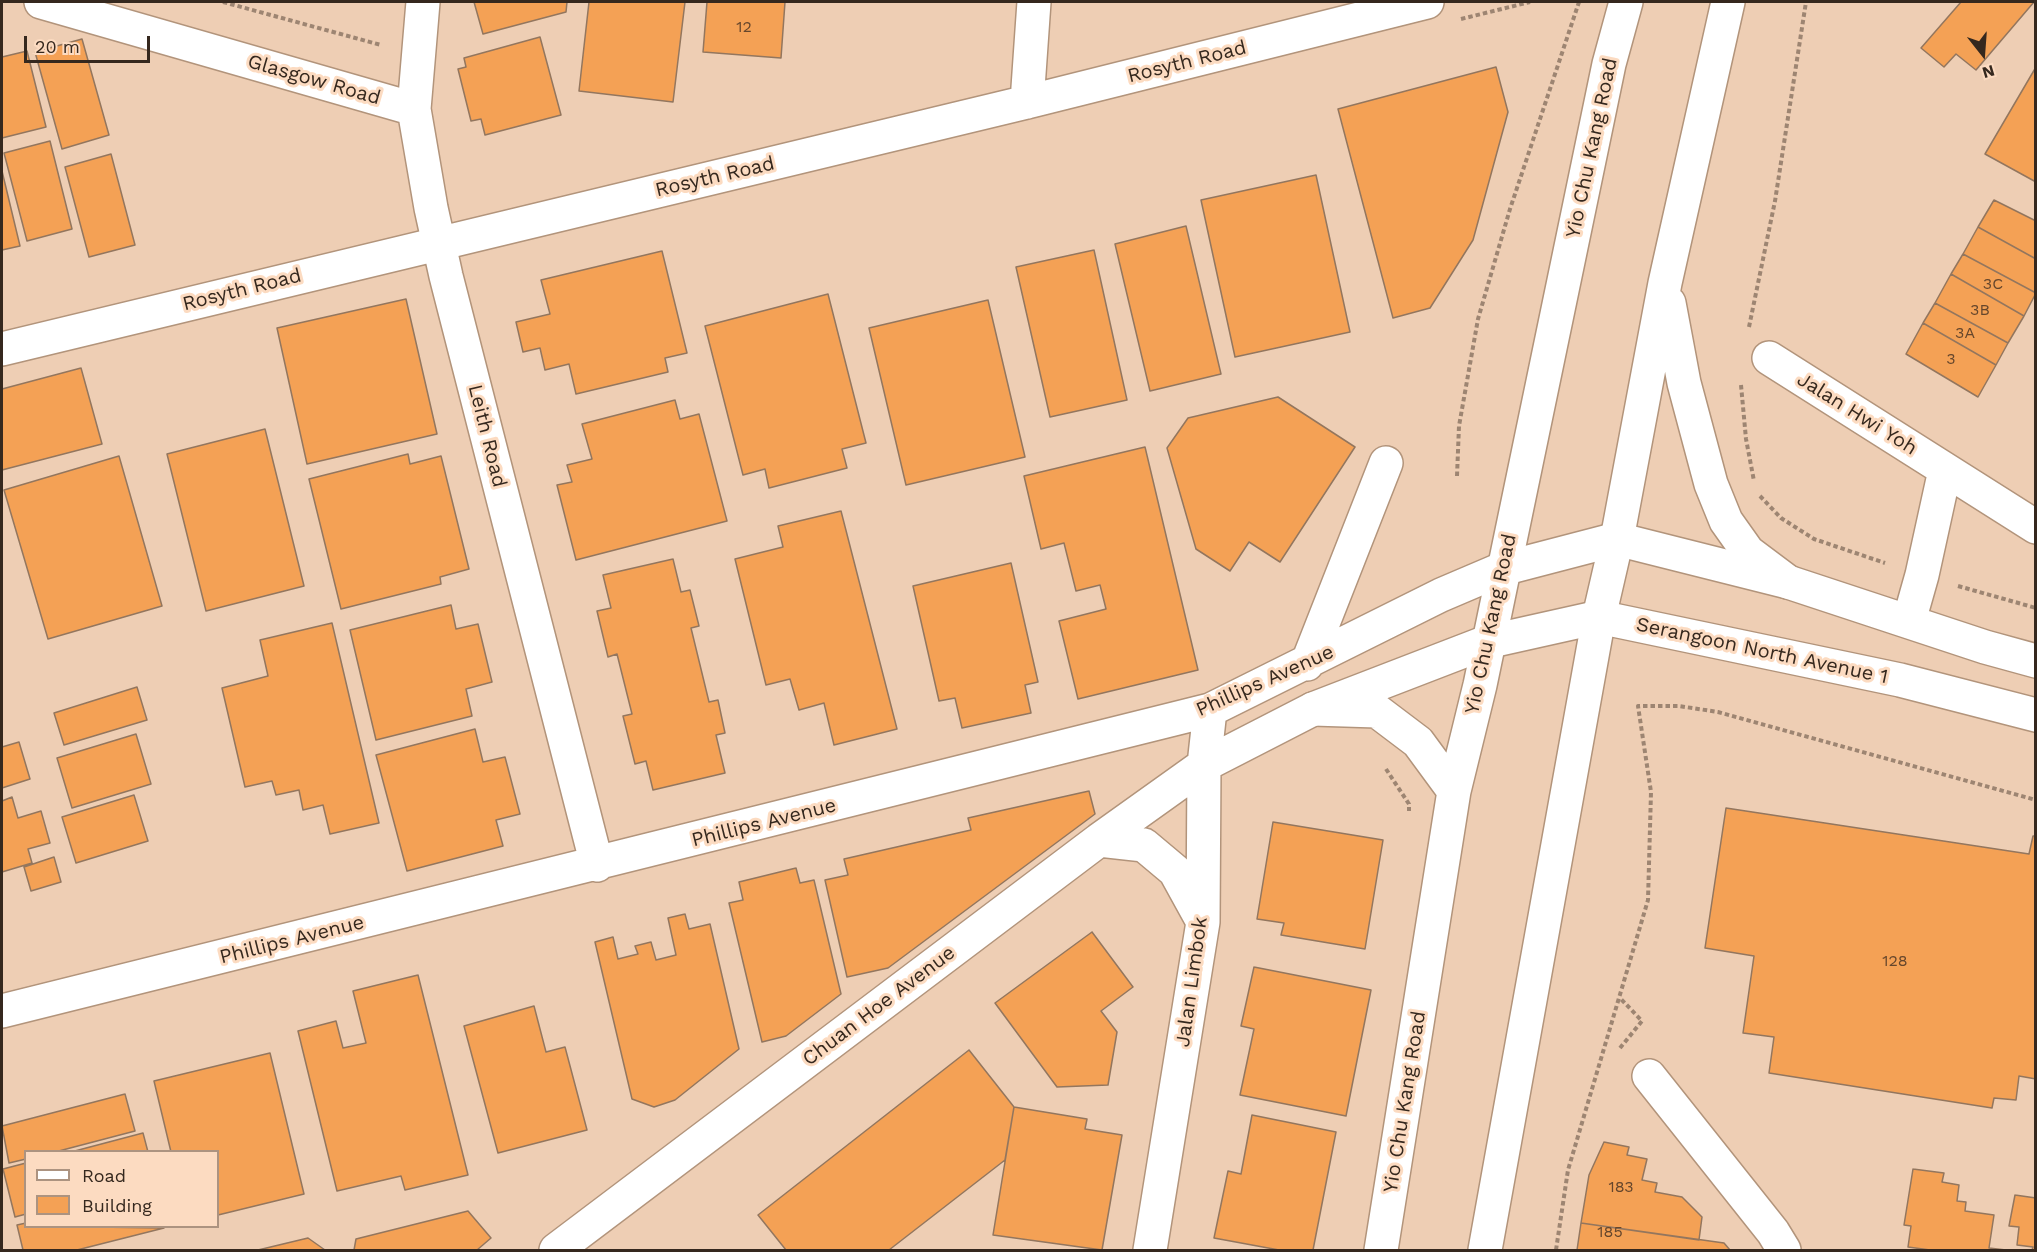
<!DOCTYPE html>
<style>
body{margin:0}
#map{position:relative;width:2037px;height:1252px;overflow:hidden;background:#eeceb4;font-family:"Work Sans",sans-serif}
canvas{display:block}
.frame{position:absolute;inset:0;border:3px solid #35281e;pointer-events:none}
.legend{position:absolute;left:24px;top:1150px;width:195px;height:78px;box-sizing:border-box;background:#fcdbc1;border:2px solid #ac9380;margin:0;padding:8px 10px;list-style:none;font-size:18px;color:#35281e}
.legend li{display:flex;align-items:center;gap:12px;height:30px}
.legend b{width:30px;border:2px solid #ac9380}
.north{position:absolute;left:1953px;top:24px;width:60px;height:60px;-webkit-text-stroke:4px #fcdbc1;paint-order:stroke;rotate:163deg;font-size:16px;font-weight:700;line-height:24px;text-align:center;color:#35281e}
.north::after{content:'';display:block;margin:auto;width:21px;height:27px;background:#35281e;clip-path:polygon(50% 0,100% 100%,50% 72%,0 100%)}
.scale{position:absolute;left:24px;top:36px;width:126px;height:27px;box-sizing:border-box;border:3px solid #35281e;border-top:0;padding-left:8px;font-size:18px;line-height:21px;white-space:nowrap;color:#35281e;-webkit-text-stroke:4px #fcdbc1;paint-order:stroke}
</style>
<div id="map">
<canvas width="2037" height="1252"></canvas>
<div class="frame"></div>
<ul class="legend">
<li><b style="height:8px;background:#fff"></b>Road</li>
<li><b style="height:16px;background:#f4a155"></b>Building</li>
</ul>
<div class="north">N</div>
<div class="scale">20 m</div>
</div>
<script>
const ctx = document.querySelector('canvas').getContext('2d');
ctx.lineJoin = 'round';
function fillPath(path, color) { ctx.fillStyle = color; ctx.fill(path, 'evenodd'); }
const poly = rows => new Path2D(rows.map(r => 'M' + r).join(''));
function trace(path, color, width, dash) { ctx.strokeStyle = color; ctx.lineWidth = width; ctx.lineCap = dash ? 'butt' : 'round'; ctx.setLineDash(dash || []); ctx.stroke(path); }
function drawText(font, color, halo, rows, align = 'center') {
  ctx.font = font + ' "Work Sans",sans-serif'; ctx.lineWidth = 6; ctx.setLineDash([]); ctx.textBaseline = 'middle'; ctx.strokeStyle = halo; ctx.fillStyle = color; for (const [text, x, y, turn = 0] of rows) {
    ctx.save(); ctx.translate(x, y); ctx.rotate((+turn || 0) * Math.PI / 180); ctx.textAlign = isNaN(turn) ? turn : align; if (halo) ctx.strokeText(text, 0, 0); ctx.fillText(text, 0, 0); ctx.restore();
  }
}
const building = poly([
 [474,2,567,2,566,12,483,34,474,2],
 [589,2,685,2,673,102,579,91,589,2],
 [707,2,785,2,781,58,703,52,707,2],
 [1961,2,2034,2,1976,70,1956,54,1944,67,1921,48,1961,2],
 [540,37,561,115,485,135,481,119,471,121,458,69,466,67,464,58,540,37],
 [82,39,109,135,62,149,35,52,82,39],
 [27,51,46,127,2,138,2,57,27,51],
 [1496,67,1508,112,1473,240,1430,308,1393,318,1338,109,1496,67],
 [2036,67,2036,182,1985,154,2036,67],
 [50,141,72,229,27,241,4,153,50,141],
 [111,154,135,245,89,257,65,167,111,154],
 [2,171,20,246,2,250,2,171],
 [1316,175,1350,332,1235,357,1201,200,1316,175],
 [1994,200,2036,221,2036,259,1978,227,1994,200],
 [1186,226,1221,374,1150,391,1115,244,1186,226],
 [1978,227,2036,259,2036,293,1963,254,1978,227],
 [1094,250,1127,400,1050,417,1016,267,1094,250],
 [662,251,687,353,665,358,668,372,576,394,569,364,545,370,540,348,523,352,516,322,550,314,541,280,662,251],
 [1963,254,2036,293,2024,316,1951,274,1963,254],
 [1951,274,2024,316,2008,343,1935,303,1951,274],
 [828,294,866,443,842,449,847,468,769,488,765,469,743,475,705,326,828,294],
 [406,299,437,434,307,464,277,328,406,299],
 [988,300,1025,457,906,485,869,328,988,300],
 [1935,303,2008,343,1996,365,1923,323,1935,303],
 [1923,323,1996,365,1978,397,1906,354,1923,323],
 [81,368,102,444,2,470,2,389,81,368],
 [1278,397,1355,447,1280,562,1249,542,1230,571,1196,549,1167,448,1188,418,1278,397],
 [675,400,680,419,699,414,727,521,576,560,557,485,572,482,567,465,592,459,582,424,675,400],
 [265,429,304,586,206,611,167,454,265,429],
 [1145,447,1198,670,1078,699,1059,621,1106,609,1100,585,1076,591,1064,543,1041,549,1024,476,1145,447],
 [408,454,410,464,441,456,469,569,440,577,441,584,341,609,309,479,408,454],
 [119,456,162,606,48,639,4,490,119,456],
 [841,511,897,729,834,745,824,703,799,710,790,679,766,685,735,559,783,547,778,526,841,511],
 [673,559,681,592,690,590,699,626,691,628,709,702,718,700,725,733,716,735,725,773,653,790,646,761,635,764,623,716,632,714,617,654,608,657,597,611,611,608,603,575,673,559],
 [1011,563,1038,682,1025,685,1031,713,962,728,955,698,939,701,913,586,1011,563],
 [451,605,456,629,478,624,492,682,466,689,472,716,376,740,350,630,451,605],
 [332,623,379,823,330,834,323,805,303,810,299,790,276,795,272,781,245,787,222,688,268,676,260,640,332,623],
 [137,687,147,720,64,745,54,713,137,687],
 [475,729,483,762,505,757,520,814,496,820,503,846,407,871,376,755,475,729],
 [136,734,151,784,72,808,57,758,136,734],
 [19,742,30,779,2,788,2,747,19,742],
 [1089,791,1095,814,888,968,847,977,825,880,848,875,844,859,971,830,968,818,1089,791],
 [134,795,148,841,76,863,62,817,134,795],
 [12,797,18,818,41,811,50,843,28,849,32,863,2,872,2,801,12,797],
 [1726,808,2029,854,2033,836,2036,836,2036,1079,2019,1076,2016,1100,1994,1098,1992,1108,1769,1073,1774,1037,1743,1033,1754,956,1705,948,1726,808],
 [1273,822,1383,840,1365,949,1281,935,1284,923,1257,919,1273,822],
 [54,857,61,882,31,891,24,867,54,857],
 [796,868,800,883,814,880,841,994,786,1036,762,1042,729,903,743,900,739,882,796,868],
 [685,914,689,929,710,924,739,1049,675,1100,654,1107,632,1099,595,942,613,937,618,959,638,954,635,946,651,942,656,960,676,955,668,918,685,914],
 [1092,932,1133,987,1101,1011,1117,1032,1108,1085,1057,1087,995,1003,1092,932],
 [1254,967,1371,990,1346,1116,1240,1095,1254,1029,1241,1026,1254,967],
 [418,975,468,1175,405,1190,401,1176,337,1191,298,1031,336,1021,343,1048,366,1043,353,991,418,975],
 [534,1006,546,1052,565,1047,587,1130,498,1153,464,1026,534,1006],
 [969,1050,1014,1107,1005,1160,889,1250,786,1250,758,1215,969,1050],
 [270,1053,304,1194,218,1215,218,1152,171,1152,154,1081,270,1053],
 [125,1094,135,1131,55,1152,26,1152,26,1159,9,1163,2,1126,125,1094],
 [1014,1107,1087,1119,1085,1129,1122,1135,1102,1250,993,1235,1014,1107],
 [1252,1115,1336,1132,1313,1250,1279,1250,1214,1238,1228,1171,1241,1174,1252,1115],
 [143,1133,148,1152,71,1152,143,1133],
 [1604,1142,1629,1147,1627,1155,1647,1159,1642,1180,1657,1183,1655,1192,1682,1197,1702,1217,1699,1240,1581,1223,1589,1175,1604,1142],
 [26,1163,26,1214,15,1217,3,1169,26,1163],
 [1913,1169,1944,1173,1942,1182,1959,1185,1957,1201,1966,1202,1965,1211,1994,1215,1989,1248,2006,1250,1930,1250,1908,1247,1911,1226,1904,1225,1913,1169],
 [2015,1195,2036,1198,2036,1250,2032,1250,2033,1247,2017,1245,2019,1227,2009,1226,2015,1195],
 [468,1211,491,1238,477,1250,354,1250,356,1239,468,1211],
 [26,1223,26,1226,164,1228,77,1250,23,1250,17,1225,26,1223],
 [1581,1223,1724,1243,1730,1250,1577,1250,1581,1223],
 [308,1238,325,1250,258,1250,308,1238]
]);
fillPath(building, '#f4a155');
trace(building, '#93765e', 1.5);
const minor = poly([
 [41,2,414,109],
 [423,2,414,109,431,208,446,276,597,865],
 [1027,102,1034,2],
 [2,349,1027,102,1427,2],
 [1769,358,2036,527],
 [1909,621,1922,575,1945,470],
 [1307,664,1386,463],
 [1099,840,1144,845,1175,871,1202,920],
 [2,1011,1210,710,1441,595,1502,569,1617,539,1788,582,1985,647,2036,661],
 [1649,1076,1773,1232,1784,1250],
 [556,1250,1099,840,1204,765,1313,709,1487,642,1599,617,1900,680,2036,715],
 [1150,1250,1203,922,1204,765,1210,710]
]);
const major = poly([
 [1669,303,1684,383,1711,484,1726,521,1748,552,1788,582],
 [1313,709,1377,711,1418,742,1454,791],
 [1381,1250,1454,791,1480,685,1609,64,1626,2],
 [1485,1250,1599,617,1617,539,1665,283,1728,2]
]);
trace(minor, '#b2947b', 36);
trace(major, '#b2947b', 36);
trace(poly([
 [223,2,381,45],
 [1461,19,1530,2],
 [1749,327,1775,201,1806,2],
 [1741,385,1746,439,1754,481],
 [1457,476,1459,426,1478,319,1510,209,1579,2],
 [1760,496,1781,518,1814,539,1885,563],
 [1958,586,2036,608],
 [1386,769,1409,804,1409,811],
 [1620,1048,1642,1021,1620,998],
 [1556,1250,1568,1170,1648,900,1651,792,1638,706,1679,706,1718,712,2036,800]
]), '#9d8572', 4, [4.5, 3]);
trace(minor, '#fff', 33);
trace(major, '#fff', 33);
drawText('16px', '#65462c', null, [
 ["12",744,27],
 ["3C",1993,284],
 ["3B",1980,310],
 ["3A",1965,333],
 ["3",1951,359],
 ["128",1895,961],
 ["183",1621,1187],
 ["185",1610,1232]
]);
drawText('20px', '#35281e', '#fcdbc1', [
 ["Rosyth Road",1187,62,-14],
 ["Glasgow Road",314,80,16],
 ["Yio Chu Kang Road",1592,148,-78],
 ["Rosyth Road",715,177,-13],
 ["Rosyth Road",242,290,-14],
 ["Jalan Hwi Yoh",1857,414,32],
 ["Leith Road",487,436,76],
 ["Yio Chu Kang Road",1491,624,-78],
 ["Serangoon North Avenue 1",1762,651,12],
 ["Phillips Avenue",1265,681,-24],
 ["Phillips Avenue",764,823,-14],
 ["Phillips Avenue",292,940,-14],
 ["Jalan Limbok",1192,982,-82],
 ["Chuan Hoe Avenue",879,1006,-37],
 ["Yio Chu Kang Road",1405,1102,-81]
]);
</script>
